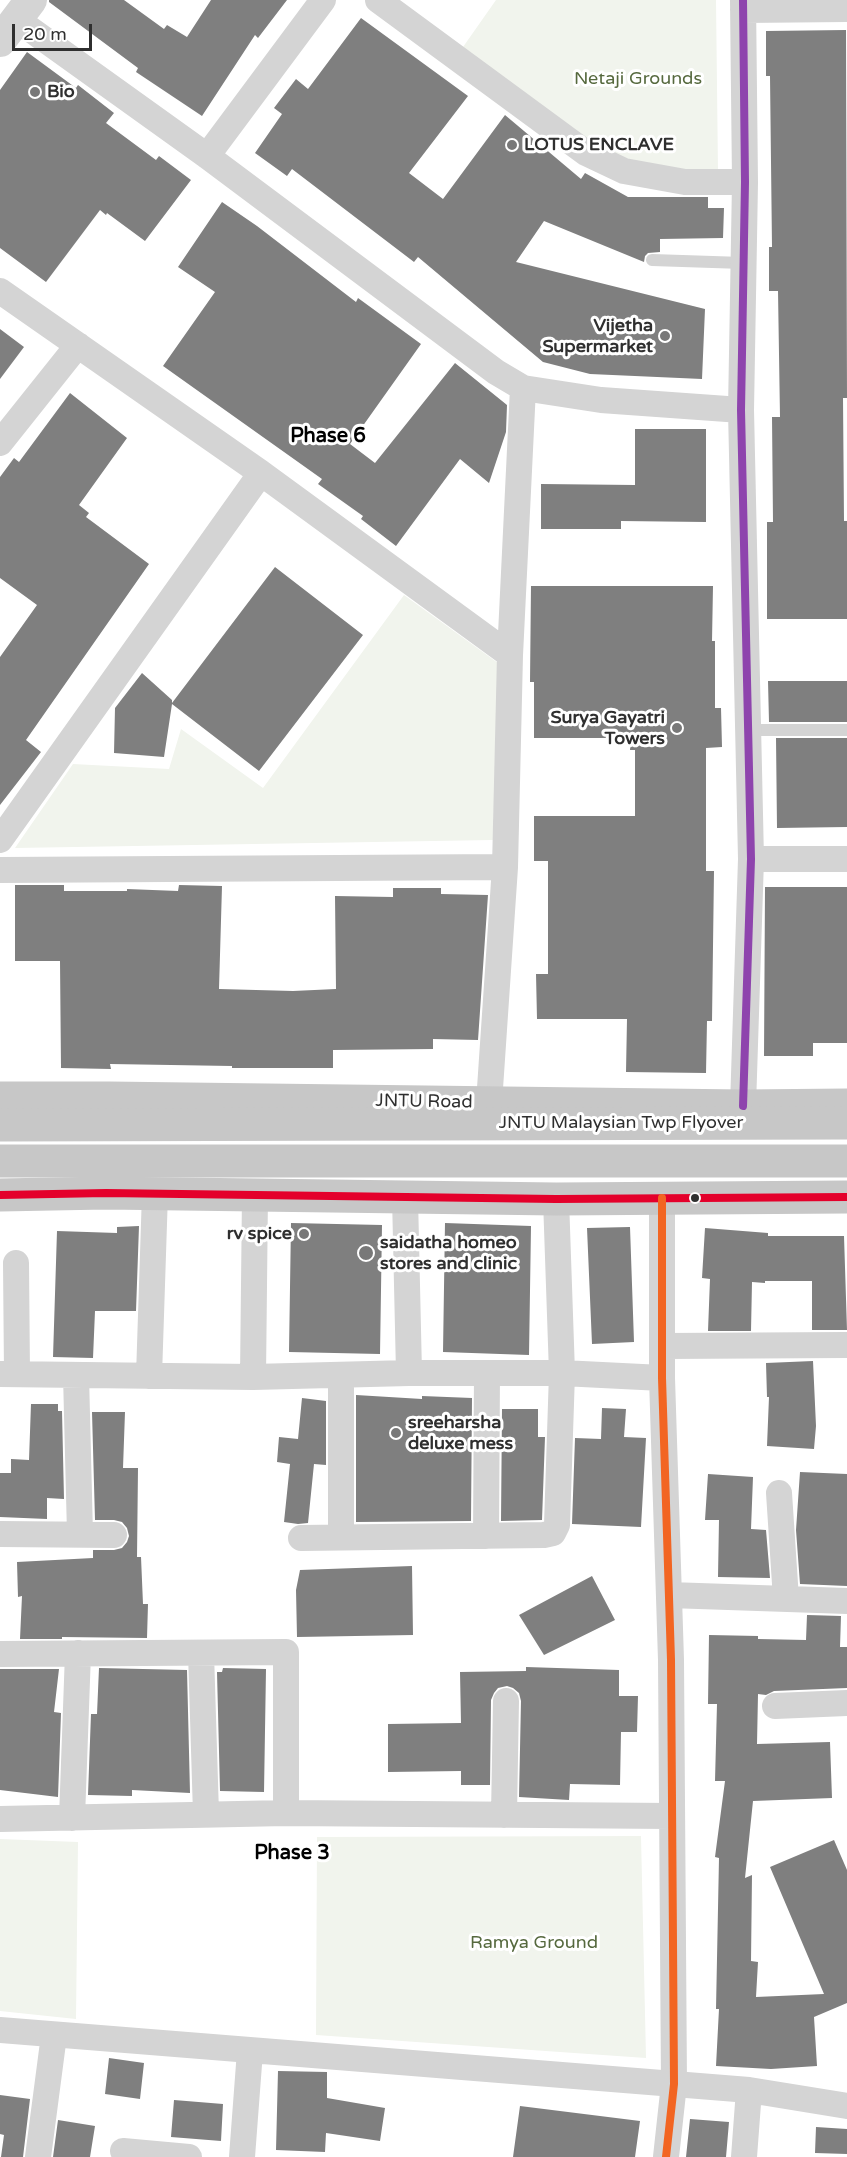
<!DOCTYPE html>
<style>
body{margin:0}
#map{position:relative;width:847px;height:2157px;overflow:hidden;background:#fff;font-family:"Varela Round",sans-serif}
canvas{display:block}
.scale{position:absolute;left:12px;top:24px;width:80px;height:27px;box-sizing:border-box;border:3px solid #2f2f2f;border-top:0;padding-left:8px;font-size:18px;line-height:21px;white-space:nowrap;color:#2f2f2f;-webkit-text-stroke:4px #fff;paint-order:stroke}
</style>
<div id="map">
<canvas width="847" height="2157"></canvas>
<div class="scale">20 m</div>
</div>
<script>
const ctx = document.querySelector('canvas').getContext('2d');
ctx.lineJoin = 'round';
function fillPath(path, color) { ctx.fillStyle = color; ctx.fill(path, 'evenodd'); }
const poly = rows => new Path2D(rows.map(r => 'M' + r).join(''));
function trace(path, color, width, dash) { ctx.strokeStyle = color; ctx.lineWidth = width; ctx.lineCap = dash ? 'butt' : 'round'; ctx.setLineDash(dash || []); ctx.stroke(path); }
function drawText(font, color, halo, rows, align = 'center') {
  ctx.font = font + ' "Varela Round",sans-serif'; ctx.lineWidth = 6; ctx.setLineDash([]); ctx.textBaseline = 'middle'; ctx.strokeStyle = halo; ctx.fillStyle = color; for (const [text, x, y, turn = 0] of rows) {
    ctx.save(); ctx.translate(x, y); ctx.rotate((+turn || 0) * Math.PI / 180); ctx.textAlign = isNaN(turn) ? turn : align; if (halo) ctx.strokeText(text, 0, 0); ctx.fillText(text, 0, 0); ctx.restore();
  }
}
fillPath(poly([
 [496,0,716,0,718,172,685,172,603,153,463,47],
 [404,595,498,663,493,840,15,848,73,764,169,769,181,729,263,788],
 [641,1836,646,2058,316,2035,317,1837],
 [0,1839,78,1842,76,2019,0,2011]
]), '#f1f4ed');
fillPath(poly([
 [49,0,124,0,164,29,167,25,187,37,211,0,287,0,258,38,255,35,202,116,136,72,138,68,49,2],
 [361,18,468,96,409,173,443,199,505,115,581,179,585,173,628,197,708,197,708,208,724,208,723,238,660,239,660,252,648,253,645,256,644,262,544,221,516,262,705,309,702,379,590,374,543,362,418,257,414,262,292,169,287,176,255,153,282,114,274,108,296,79,308,89],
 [846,30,847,398,843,398,844,521,847,521,847,619,767,619,767,522,773,522,772,417,780,417,778,291,769,291,769,247,772,247,770,76,766,76,766,31],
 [27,52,76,88,78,85,114,113,106,123,156,160,159,156,191,180,145,241,107,213,106,215,100,210,46,282,0,248,0,90],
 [222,202,257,226,356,302,358,298,421,344,350,444,375,463,455,363,507,405,506,432,489,483,460,459,396,546,361,519,363,516,318,484,322,479,163,366,215,292,178,267],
 [0,329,24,347,0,379],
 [70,393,127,438,79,505,89,513,86,517,149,564,26,740,41,752,0,805,0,657,37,605,0,578,0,477,14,458,19,462],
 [635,429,706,429,706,522,621,521,621,529,541,529,541,484,635,485],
 [275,567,363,635,259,771,172,704,164,757,114,753,115,708,142,673,172,700,172,703],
 [531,586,713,586,712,641,715,641,715,708,721,708,722,747,706,748,706,871,714,871,712,1021,707,1021,706,1073,626,1072,627,1019,537,1019,536,974,548,974,548,861,534,861,534,816,635,816,635,750,630,750,631,738,534,738,534,682,530,682],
 [768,681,847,681,847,722,769,722],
 [776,738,847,738,847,827,777,828],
 [15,885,64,885,64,891,127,891,127,889,178,891,179,885,222,886,219,989,293,991,336,989,335,896,393,897,393,888,441,888,441,894,488,895,478,1040,433,1039,433,1049,333,1050,333,1068,232,1068,232,1066,110,1064,111,1069,61,1068,60,961,15,961],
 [765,887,847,887,847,1043,813,1043,813,1056,764,1056],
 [291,1223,382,1225,380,1354,289,1352],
 [445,1223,531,1226,529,1355,443,1352],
 [139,1226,136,1311,95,1311,93,1358,53,1357,57,1231,117,1233,117,1227],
 [630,1227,634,1342,592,1344,587,1228],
 [705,1228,768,1233,768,1236,844,1236,847,1330,812,1330,812,1281,765,1281,765,1283,752,1282,751,1331,708,1331,710,1279,702,1278],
 [813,1361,816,1426,814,1449,767,1446,769,1397,767,1397,766,1363],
 [356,1395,422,1399,422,1396,472,1398,471,1521,356,1522],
 [302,1398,326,1401,326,1465,314,1464,308,1523,298,1524,284,1522,290,1464,277,1462,279,1437,298,1439],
 [31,1404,58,1404,58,1411,62,1411,64,1499,47,1498,47,1519,0,1517,0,1473,11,1473,11,1459,29,1460],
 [602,1408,626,1409,624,1437,646,1438,641,1527,572,1524,575,1438,601,1439],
 [502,1409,538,1409,538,1437,545,1437,542,1520,501,1521],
 [92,1412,125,1412,123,1468,138,1468,137,1557,141,1557,143,1604,148,1604,147,1638,62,1637,62,1639,20,1639,22,1596,18,1597,17,1562,93,1558,93,1550,114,1550,122,1548,127,1542,129,1536,127,1528,122,1522,114,1520,95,1520],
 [800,1472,847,1474,847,1586,800,1584,796,1530],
 [708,1474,753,1477,751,1529,766,1530,770,1578,718,1577,719,1520,705,1520],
 [412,1566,413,1635,297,1637,296,1590,300,1570],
 [592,1576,615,1620,544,1655,519,1615],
 [807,1615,841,1616,840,1647,847,1647,847,1688,774,1691,766,1695,758,1694,757,1744,830,1742,832,1798,753,1801,745,1878,752,1875,751,1961,758,1962,756,1997,824,1994,770,1867,834,1840,847,1870,847,2003,814,2017,817,2066,771,2069,716,2066,719,2009,716,2009,719,1858,715,1857,725,1781,715,1781,717,1704,708,1704,709,1635,758,1636,758,1639,806,1640],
 [526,1667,619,1670,619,1696,638,1696,637,1732,621,1732,620,1785,570,1784,569,1800,519,1797,521,1701,519,1693,513,1688,507,1686,498,1688,494,1693,491,1700,490,1785,461,1785,461,1771,388,1772,388,1724,461,1723,460,1672,526,1671],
 [99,1668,187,1670,190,1793,132,1790,132,1796,88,1795,91,1714,97,1714],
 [223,1668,266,1669,264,1792,220,1791,217,1672,222,1672],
 [0,1669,59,1669,54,1712,61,1713,58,1797,0,1790],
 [109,2058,144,2063,140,2099,105,2094],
 [278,2071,327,2072,327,2098,385,2108,380,2141,326,2133,325,2152,276,2150],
 [0,2095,30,2099,23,2157,1,2157,4,2135,0,2134],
 [174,2100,223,2104,221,2141,171,2137],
 [520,2106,640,2121,635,2157,513,2157],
 [690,2119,729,2122,726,2157,686,2157],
 [58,2120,95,2126,90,2157,53,2157],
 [816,2127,847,2129,847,2154,815,2153]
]), '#7f7f7f');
trace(poly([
 [652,260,743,263],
 [748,730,847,730]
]), '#d4d4d4', 12);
trace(poly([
 [378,0,586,153,624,171,685,182,745,182],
 [743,10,847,9],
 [16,19,207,156,496,372,523,388,601,400,741,410],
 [207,156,323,0],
 [0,291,261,473,510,655],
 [0,443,78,345],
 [0,840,261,473],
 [751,859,847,859],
 [505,867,510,655,523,388],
 [0,870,505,867,489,1103],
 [743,1106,751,859,741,410,745,182,743,0],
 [405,1197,409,1373],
 [662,1198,662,1378,671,1660,674,2084,666,2157],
 [16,1263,17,1374],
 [664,1346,847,1345],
 [0,1374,253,1377,409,1373,562,1373,662,1378],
 [76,1375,80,1534],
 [341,1375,341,1537],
 [149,1376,155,1193],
 [253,1377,255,1194],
 [779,1493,786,1599],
 [0,1534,114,1535],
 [486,1536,487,1373],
 [301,1538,544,1535,553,1533,557,1525,562,1373,556,1199],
 [669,1595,847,1601],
 [201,1653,206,1814],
 [0,1654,286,1652,286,1813],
 [775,1706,847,1703],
 [504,1815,506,1701],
 [72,1818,78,1653],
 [0,1819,286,1813,671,1816],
 [0,2030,749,2090,847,2106],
 [123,2151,189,2157],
 [38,2157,54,2035],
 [242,2157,250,2051],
 [744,2157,749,2090]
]), '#d4d4d4', 26);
trace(poly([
 [0,41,31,0]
]), '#d4d4d4', 32);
trace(poly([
 [0,1098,109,1098,743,1106,847,1105],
 [0,1195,106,1193,556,1199,847,1197]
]), '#c7c7c7', 33);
trace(poly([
 [0,1125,847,1123],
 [0,1161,847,1161]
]), '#c7c7c7', 33);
trace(poly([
 [743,1106,751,859,741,410,745,182,743,0]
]), '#8e44ad', 8);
trace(poly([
 [0,1195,106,1193,556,1199,847,1197]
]), '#e4002b', 8);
trace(poly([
 [662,1198,662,1378,671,1660,674,2084,666,2157]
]), '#f26522', 8);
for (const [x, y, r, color] of [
 [35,92,6,"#787878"],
 [512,145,6,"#787878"],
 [665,336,6,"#787878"],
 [677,728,6,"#787878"],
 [695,1198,5,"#2f2f2f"],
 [304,1234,6,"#787878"],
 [366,1253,8,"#787878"],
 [396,1433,6,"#787878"]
]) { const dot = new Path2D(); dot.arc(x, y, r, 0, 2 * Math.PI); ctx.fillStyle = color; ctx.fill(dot); trace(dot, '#fff', 2); }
drawText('18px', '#56693e', '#fff', [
 ["Netaji Grounds",638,79],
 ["Ramya Ground",534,1943]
]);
drawText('bold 18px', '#2f2f2f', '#fff', [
 ["Bio",47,92],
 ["LOTUS ENCLAVE",524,145],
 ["Vijetha",653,326,"right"],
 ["Supermarket",653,347,"right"],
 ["Surya Gayatri",665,718,"right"],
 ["Towers",665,739,"right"],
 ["rv spice",292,1234,"right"],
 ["saidatha homeo",380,1243],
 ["stores and clinic",380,1264],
 ["sreeharsha",408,1423],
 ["deluxe mess",408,1444]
], 'left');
drawText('18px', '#2f2f2f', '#fff', [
 ["JNTU Road",424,1102,1],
 ["JNTU Malaysian Twp Flyover",621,1123]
]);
drawText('bold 20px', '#000', '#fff', [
 ["Phase 6",328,437],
 ["Phase 3",292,1854]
]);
</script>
